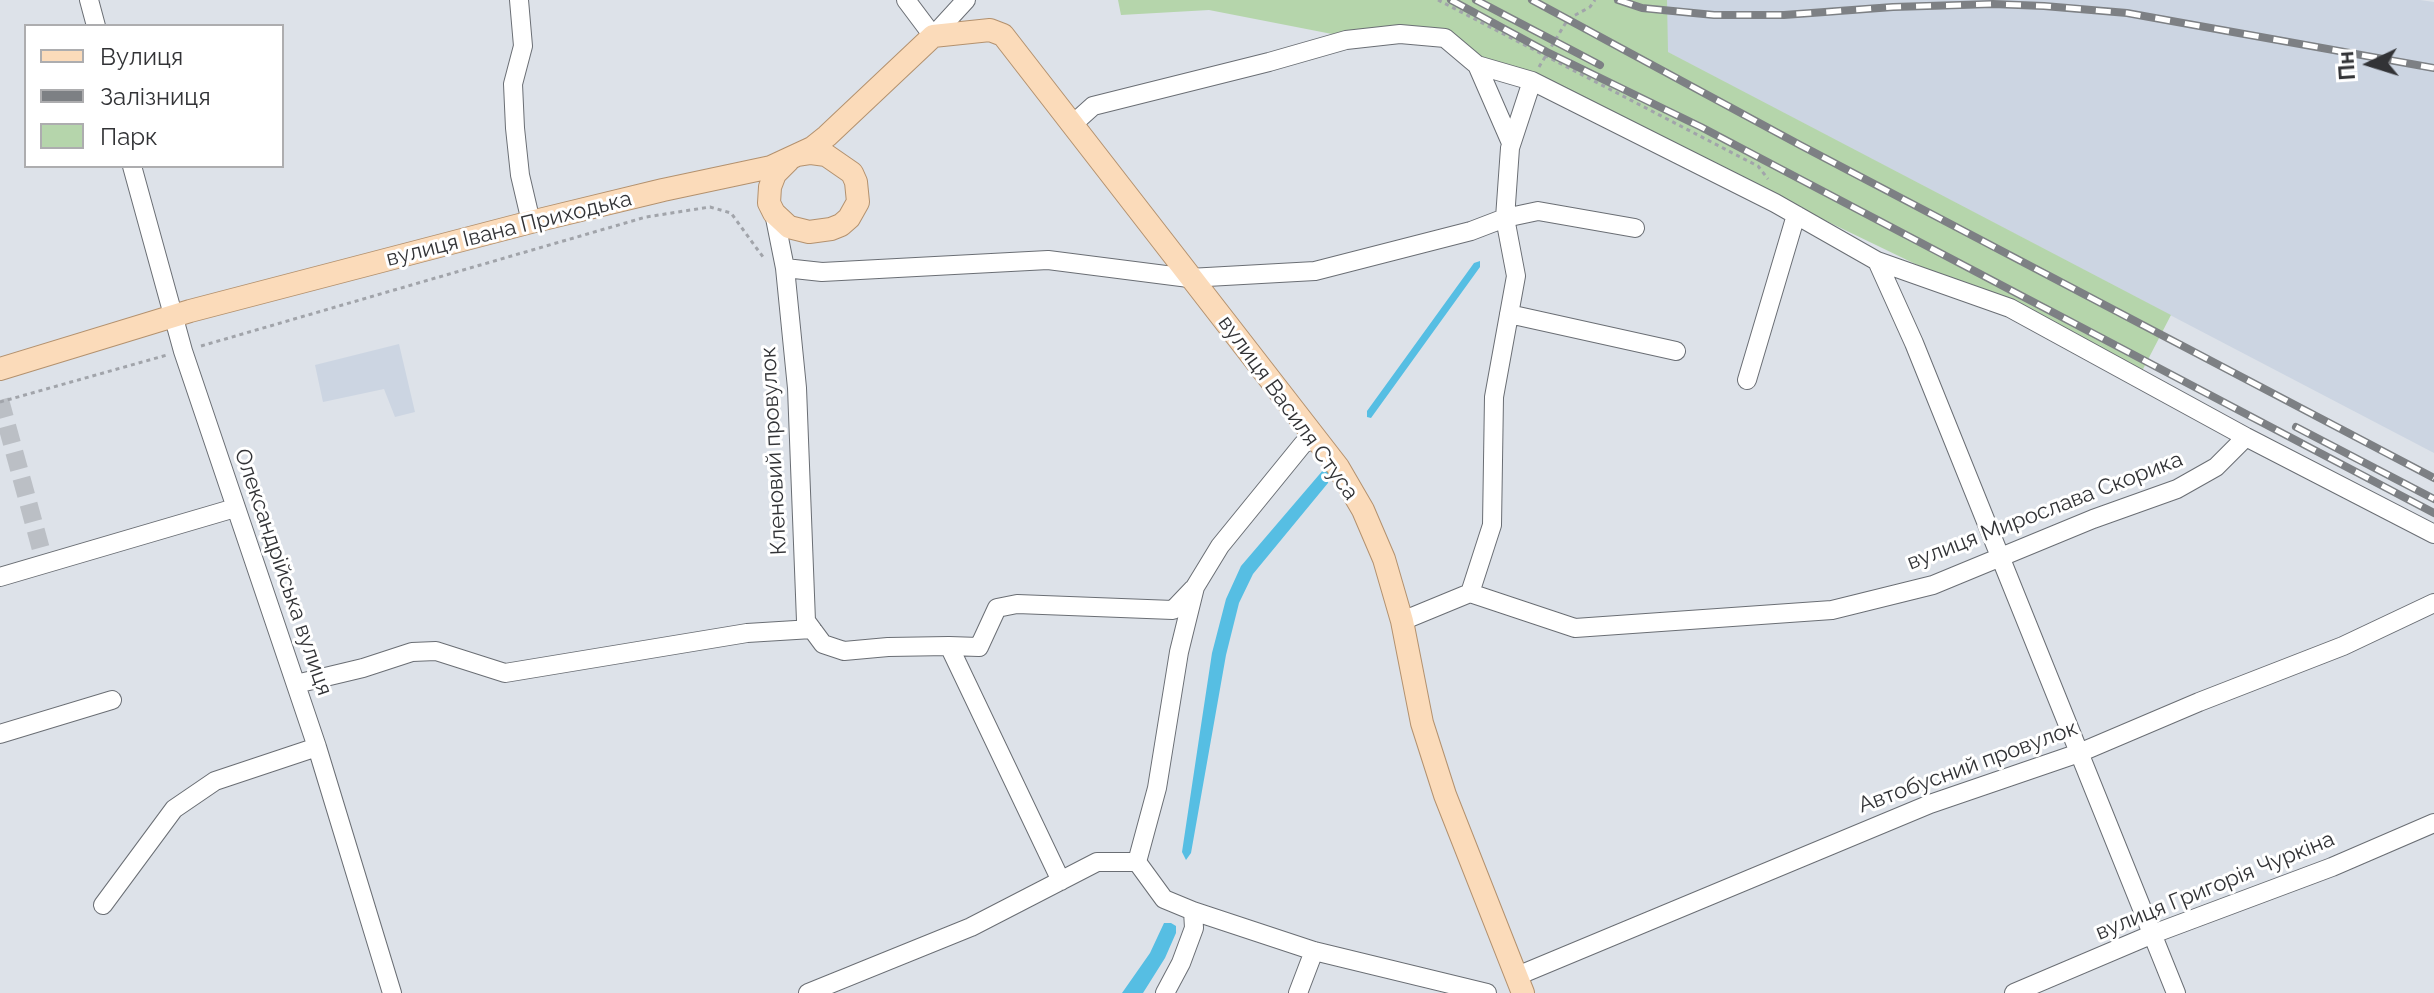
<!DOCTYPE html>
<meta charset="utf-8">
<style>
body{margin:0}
#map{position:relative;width:2434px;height:993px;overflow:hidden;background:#dde2e9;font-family:Raleway,sans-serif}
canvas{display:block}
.legend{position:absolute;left:24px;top:24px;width:260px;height:144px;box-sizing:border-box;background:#fff;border:2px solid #adadaf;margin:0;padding:10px 14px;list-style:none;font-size:24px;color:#323336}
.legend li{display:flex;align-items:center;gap:16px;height:40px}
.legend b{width:40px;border:2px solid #adadaf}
.north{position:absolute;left:2330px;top:24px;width:80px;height:80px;-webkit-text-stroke:6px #fff;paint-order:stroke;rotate:266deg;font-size:22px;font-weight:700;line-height:32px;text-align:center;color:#323336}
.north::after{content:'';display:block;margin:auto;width:28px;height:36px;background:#323336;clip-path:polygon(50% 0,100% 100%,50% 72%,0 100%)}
</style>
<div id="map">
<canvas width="2434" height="993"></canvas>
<ul class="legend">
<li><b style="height:10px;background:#fbdbba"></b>Вулиця</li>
<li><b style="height:10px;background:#7d8084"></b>Залізниця</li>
<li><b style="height:22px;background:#b5d5ab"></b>Парк</li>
</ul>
<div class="north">Пн</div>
</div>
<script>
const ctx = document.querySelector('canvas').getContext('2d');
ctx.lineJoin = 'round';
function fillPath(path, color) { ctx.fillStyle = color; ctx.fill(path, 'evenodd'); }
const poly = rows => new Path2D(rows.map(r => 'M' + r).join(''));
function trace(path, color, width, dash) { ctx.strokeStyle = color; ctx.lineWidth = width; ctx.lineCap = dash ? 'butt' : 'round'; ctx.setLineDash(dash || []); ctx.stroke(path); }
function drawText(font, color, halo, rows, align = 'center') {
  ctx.font = font + ' Raleway,sans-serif'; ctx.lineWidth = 6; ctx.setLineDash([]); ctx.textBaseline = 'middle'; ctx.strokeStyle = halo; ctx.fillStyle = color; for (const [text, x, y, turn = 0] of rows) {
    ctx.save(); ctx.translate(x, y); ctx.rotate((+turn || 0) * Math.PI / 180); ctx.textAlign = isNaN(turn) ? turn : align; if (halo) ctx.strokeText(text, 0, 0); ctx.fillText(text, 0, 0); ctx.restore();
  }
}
fillPath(poly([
 [1667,0,2420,0,2434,2,2434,453,1667,52],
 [399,344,415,412,395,417,384,389,323,402,315,365]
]), '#ccd5e2');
fillPath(poly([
 [1118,0,1667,0,1668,52,2171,315,2141,373,1497,62,1477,58,1445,31,1332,34,1209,10,1121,15]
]), '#b5d5ab');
fillPath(poly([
 [1480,261,1480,267,1371,418,1367,417,1367,411,1474,263],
 [1324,469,1329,471,1328,483,1253,574,1239,603,1226,655,1191,853,1186,860,1182,852,1200,732,1212,653,1226,599,1241,566],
 [1164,923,1171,923,1176,926,1176,933,1165,958,1143,993,1122,993,1150,953]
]), '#56bee3');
trace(poly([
 [0,400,45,564]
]), '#bbbfc5', 18, [18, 9]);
const minor = poly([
 [89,0,96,26],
 [519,0,523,46,513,84,515,128,520,175,531,222],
 [906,0,933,36,966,0],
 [1477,65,1511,143],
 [1532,81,1775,203,1877,261,2010,308,2246,437,2434,534],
 [1073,124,1093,106,1269,62,1346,40,1400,34,1445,38,1477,65,1532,81,1510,148,1505,218,1516,276,1494,397,1492,525,1470,593,1402,621],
 [132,166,183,351,317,747,392,993],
 [774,213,785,268],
 [1877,261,1914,343,2176,993],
 [1509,314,1676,351],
 [1747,380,1796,215],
 [0,577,235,508],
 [1470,593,1575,628,1832,610,1933,585,2093,519,2177,489,2216,467,2246,437],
 [949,646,979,647,997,608,1017,604,1173,610,1193,589],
 [296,684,363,668,412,652,436,651,505,673,747,633,812,629],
 [0,734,112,700],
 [1137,862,1157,788,1179,652,1195,587,1220,546,1303,444,1316,438],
 [1137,862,1164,899,1193,911,1314,951,1487,993],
 [1061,881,949,646,888,647,844,651,823,644,806,621,797,388,785,268,822,272,1048,260,1189,278,1315,271,1471,231,1505,218,1538,211,1635,228],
 [103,905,174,809,215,781,317,747],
 [1517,976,1930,804,2079,753,2199,702,2343,646,2434,603],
 [808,993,971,927,1097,862,1137,862],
 [1165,993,1181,963,1194,928,1193,911],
 [1298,993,1314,951],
 [2014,993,2153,934,2332,867,2434,823]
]);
const major = poly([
 [788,161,775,174,770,187,769,203,774,213,789,227,809,232,831,229,841,225,849,218,858,202,856,182,852,173,826,155,811,153,798,155],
 [0,369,190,311,531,222,663,190,771,167,812,148,827,136,933,36,990,30,1003,35,1338,467,1363,510,1384,559,1402,621,1422,723,1445,795,1523,993]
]);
trace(minor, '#6a6e74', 20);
trace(major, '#b3916e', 24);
trace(poly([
 [1438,0,1746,160,1758,166,1768,179],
 [1539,67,1568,19,1590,7,1595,0],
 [201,346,646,217,710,207,731,213,763,257],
 [0,402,167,355]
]), '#a1a4aa', 3, [4, 4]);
trace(minor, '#fff', 18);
trace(major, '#fbdbba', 22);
const rail = poly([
 [1451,0,1547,52,1701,127,2434,513],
 [1476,0,1600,65],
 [1532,0,1800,145,2434,478],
 [1618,0,1642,8,1714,15,1784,15,1893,7,1993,4,2044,6,2127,13,2434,68],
 [2296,427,2434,499]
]);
trace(rail, '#7d8084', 8);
trace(rail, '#fff', 5, [15]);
drawText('22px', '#323336', '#fff', [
 ["вулиця Івана Приходька",509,229,-14],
 ["вулиця Василя Стуса",1288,408,54],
 ["Кленовий провулок",774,451,-93],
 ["вулиця Мирослава Скорика",2045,511,-21],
 ["Олександрійська вулиця",283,572,71],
 ["Автобусний провулок",1968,767,-20],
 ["вулиця Григорія Чуркіна",2215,886,-22]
]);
</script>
